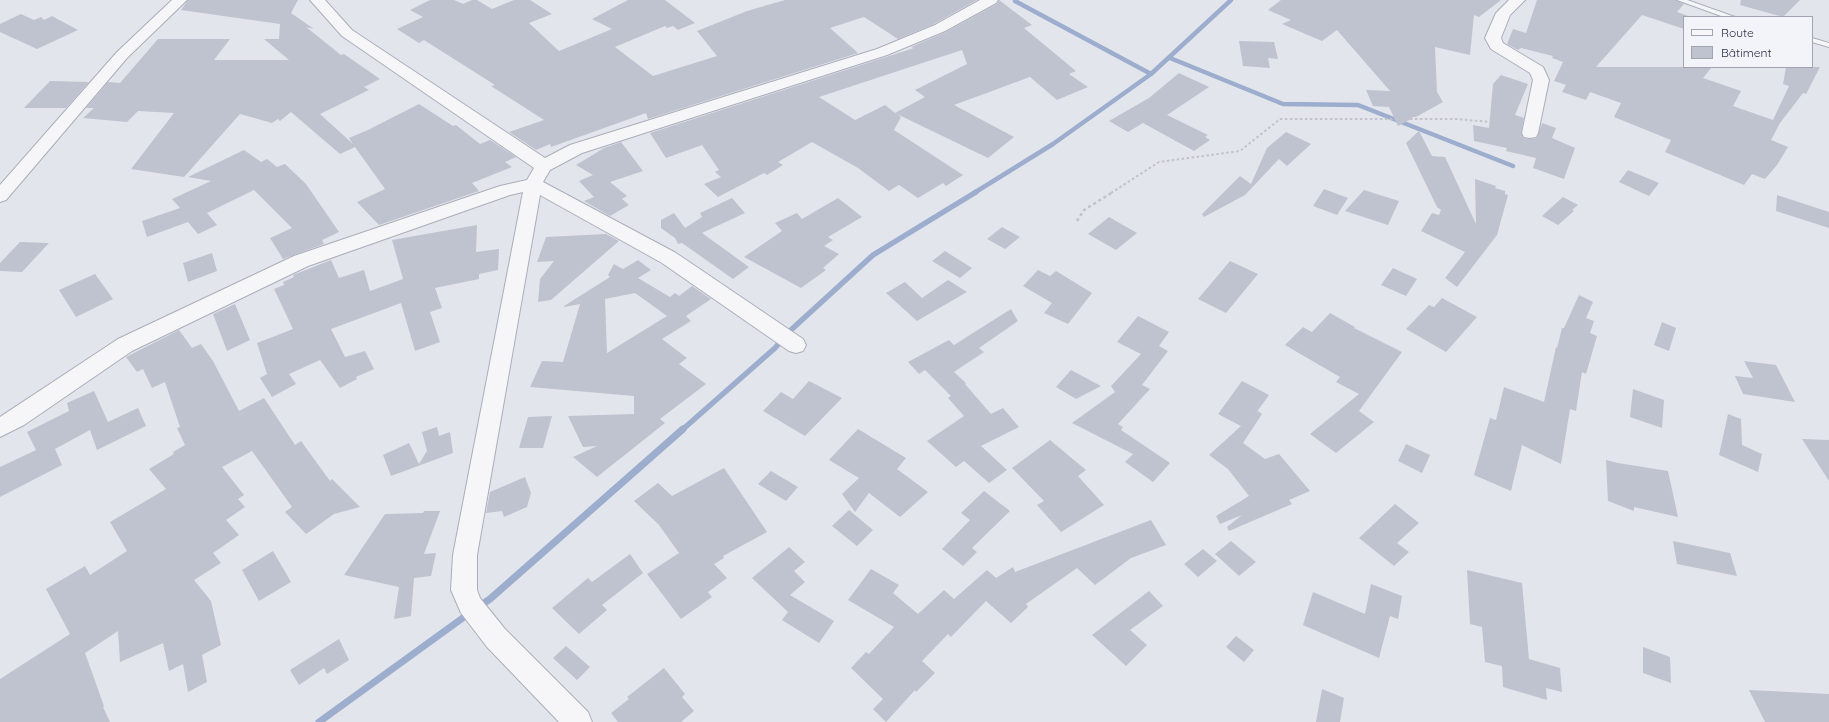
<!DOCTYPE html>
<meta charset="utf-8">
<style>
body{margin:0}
#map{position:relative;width:1829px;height:722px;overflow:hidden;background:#e3e5ec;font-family:Quicksand,sans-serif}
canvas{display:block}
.legend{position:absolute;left:1683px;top:16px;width:130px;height:52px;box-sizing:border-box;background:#f3f4f9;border:1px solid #a2a5b1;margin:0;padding:5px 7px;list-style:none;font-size:12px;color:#292f45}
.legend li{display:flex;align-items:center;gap:8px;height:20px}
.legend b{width:20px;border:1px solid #a2a5b1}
</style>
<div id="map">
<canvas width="1829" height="722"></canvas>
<ul class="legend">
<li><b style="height:5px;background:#f6f6f9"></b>Route</li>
<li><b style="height:11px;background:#bfc3cf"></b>Bâtiment</li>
</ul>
</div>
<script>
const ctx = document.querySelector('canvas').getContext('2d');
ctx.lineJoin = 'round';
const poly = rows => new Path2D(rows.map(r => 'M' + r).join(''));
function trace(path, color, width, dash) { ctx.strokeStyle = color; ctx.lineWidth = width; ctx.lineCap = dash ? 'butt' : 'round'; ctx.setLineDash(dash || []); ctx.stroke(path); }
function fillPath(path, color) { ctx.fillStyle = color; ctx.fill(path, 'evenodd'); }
trace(poly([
 [1015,1,1151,74],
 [1170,58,1283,104,1358,105,1513,166],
 [974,193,1053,144,1151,74,1231,0]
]), '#9cadcd', 4.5);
trace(poly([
 [682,430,775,348,792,329,873,255,976,192]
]), '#9cadcd', 5.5);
trace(poly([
 [478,607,490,599,683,429],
 [319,722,471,612]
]), '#9cadcd', 7);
fillPath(poly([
 [188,0,298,0,291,13,314,29,306,27,341,55,344,54,380,79,364,87,369,90,320,114,353,144,349,138,368,130,419,104,453,126,456,125,480,144,490,140,516,157,505,162,512,167,472,183,479,191,379,225,357,202,385,189,355,147,340,154,291,112,280,121,278,119,272,123,240,114,184,177,131,169,174,113,138,111,127,122,83,118,94,108,86,108,108,82,120,83,158,39,230,39,214,60,289,60,264,39,279,39,280,24,181,10],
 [430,0,454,0,463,4,472,0,477,0,492,9,514,0,530,0,552,14,529,23,559,51,612,29,592,19,628,0,665,0,695,23,678,30,673,26,667,28,665,26,615,47,653,76,717,56,697,31,747,11,785,0,977,0,934,24,898,39,864,17,830,28,858,53,648,119,646,113,551,147,550,144,536,150,509,132,544,120,491,86,495,85,424,40,419,43,397,29,423,17,410,10],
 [999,0,1032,25,1024,28,1076,71,1069,74,1088,87,1057,100,1030,77,954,105,1014,137,988,158,897,114,901,117,894,130,963,175,946,186,943,183,918,198,899,185,889,191,858,168,812,142,778,162,783,165,767,175,764,173,718,197,704,184,721,177,715,172,719,170,702,145,666,158,650,133,914,48,911,47,946,32,997,4],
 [962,50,967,64,915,90,925,97,895,113,885,105,855,120,819,97],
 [1281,0,1501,0,1479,17,1474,15,1470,55,1435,47,1437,92,1443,102,1416,117,1412,117,1413,118,1398,126,1389,107,1373,106,1366,90,1390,91,1337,30,1322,41,1282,24,1291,20,1268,10],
 [1537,0,1676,0,1684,4,1677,12,1691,17,1684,17,1684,29,1642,15,1596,67,1712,67,1703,78,1741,91,1733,106,1773,120,1789,86,1783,84,1786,67,1820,67,1806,94,1803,93,1780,123,1771,140,1788,147,1777,165,1765,179,1752,174,1744,185,1665,152,1671,140,1614,117,1621,103,1590,92,1586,100,1562,92,1566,85,1554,81,1563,62,1552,58,1553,56,1521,48,1518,50,1507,44,1513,29,1526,33],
 [1741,0,1800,0,1783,17,1740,5],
 [21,14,34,20,41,17,44,20,52,16,78,30,37,49,0,32,0,24],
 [1239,41,1274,42,1278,59,1268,58,1270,68,1243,66],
 [1179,73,1209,87,1167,115,1208,135,1205,137,1210,140,1194,151,1143,123,1128,132,1109,121,1149,98],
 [1501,75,1528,84,1515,115,1524,118,1521,133,1523,138,1530,139,1537,138,1542,123,1556,128,1552,138,1575,148,1564,179,1533,168,1536,158,1506,151,1507,148,1474,141,1473,125,1489,128,1493,84],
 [50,81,89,82,66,108,24,108],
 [1419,131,1432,156,1445,157,1476,224,1475,179,1496,186,1495,188,1505,191,1505,194,1508,195,1497,235,1457,287,1445,278,1465,252,1421,231,1432,213,1439,215,1441,210,1437,207,1406,143],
 [1286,132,1311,144,1287,166,1279,159,1245,195,1204,217,1202,214,1240,176,1251,184,1267,148],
 [621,142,643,171,610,182,627,196,622,199,629,205,610,216,584,201,594,197,579,181,593,175,576,165,604,148],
 [244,150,261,162,267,159,277,167,285,164,306,184,339,232,322,240,324,244,283,259,270,238,292,228,254,190,207,213,217,225,198,234,188,222,147,237,142,221,180,208,172,199,211,181,188,177],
 [1628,170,1659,183,1649,196,1619,182],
 [1324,189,1348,198,1337,215,1313,206],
 [1364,190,1399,201,1388,225,1345,211],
 [1777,195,1829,212,1829,228,1776,211],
 [1563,197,1578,205,1572,210,1574,211,1558,225,1542,216],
 [732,198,745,213,702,233,749,267,733,279,682,243,678,244,675,238,661,228,661,220,674,213,685,228,702,217,700,213],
 [838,198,862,217,828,237,833,240,824,246,839,254,823,268,826,270,801,288,744,257,782,231,775,223,797,213,802,219],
 [1109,217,1137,233,1116,250,1088,234],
 [477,225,476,252,499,249,498,270,479,274,479,279,435,288,442,308,430,312,440,342,415,351,401,303,331,329,345,357,365,351,374,369,356,377,357,379,340,388,320,360,289,374,296,384,272,397,260,378,267,374,257,343,293,329,274,289,284,285,283,282,294,277,293,275,331,260,339,278,364,270,370,291,403,279,392,240],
 [1002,227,1020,237,1005,249,987,239],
 [606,234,619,241,551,300,538,302,540,279,554,261,537,262,546,237],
 [20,242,49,243,22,272,0,271,0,263],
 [945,251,972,268,960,278,932,261],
 [212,253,217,271,188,282,183,263],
 [638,260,651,270,638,278,670,297,675,293,679,296,692,286,711,299,686,316,691,321,662,339,687,358,679,364,706,384,660,419,665,423,597,477,573,457,597,446,583,447,568,416,634,414,634,396,530,387,542,361,563,362,580,304,564,307,564,306,610,277,608,275,614,264,623,269],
 [635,293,667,316,607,353,605,299],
 [1230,261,1258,274,1226,313,1198,299],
 [1393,268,1417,279,1406,296,1381,285],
 [1038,270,1050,276,1056,271,1092,293,1068,324,1044,313,1052,303,1023,286],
 [95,274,113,299,76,317,59,290],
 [948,280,967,292,917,321,886,293,905,282,922,298],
 [1579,295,1593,302,1586,318,1594,321,1590,333,1597,336,1586,374,1582,372,1576,411,1570,409,1561,464,1522,445,1511,491,1474,475,1490,418,1496,420,1504,387,1544,402,1556,347,1557,348,1562,328,1564,328],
 [1442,298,1477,317,1446,352,1406,329,1429,305,1434,307],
 [235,304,250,340,227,351,213,314],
 [1011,309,1018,321,979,348,984,352,954,372,966,383,965,384,991,414,1003,408,1019,427,981,446,1007,470,989,483,964,461,956,467,927,441,964,416,948,398,951,396,925,370,919,374,908,362,949,340,954,345],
 [1330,313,1355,327,1354,328,1402,352,1359,411,1374,422,1336,453,1310,434,1359,394,1336,382,1340,377,1285,345,1303,327,1312,332],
 [1138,316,1169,332,1159,346,1168,351,1142,385,1150,389,1118,424,1123,427,1121,430,1170,463,1153,482,1125,462,1133,454,1072,423,1115,392,1111,386,1141,354,1117,342],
 [1662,322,1676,328,1669,351,1654,345],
 [179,330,192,348,201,344,213,361,239,411,264,398,295,445,301,441,330,481,332,479,360,507,334,514,306,534,285,512,292,507,252,451,222,467,244,495,238,499,245,507,226,520,239,535,213,553,221,563,194,580,211,601,221,645,202,655,207,682,188,692,183,664,169,671,163,643,120,662,118,631,85,653,104,706,103,707,110,722,0,722,0,679,70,634,46,589,85,566,90,575,127,551,110,522,166,489,149,469,174,454,173,452,185,445,177,428,180,427,165,382,152,388,143,369,137,372,126,357],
 [1744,361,1776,365,1795,402,1743,394,1735,376,1753,378],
 [1071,370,1101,386,1076,399,1056,387],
 [809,381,842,398,805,436,763,411,781,392,793,399],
 [1242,381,1269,395,1256,413,1258,411,1262,414,1243,443,1265,459,1279,454,1310,491,1289,500,1292,504,1229,531,1227,527,1242,515,1220,524,1216,516,1249,496,1228,469,1209,455,1241,426,1218,414],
 [1633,389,1664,400,1662,428,1630,417],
 [94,391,108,422,138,408,146,426,97,450,90,430,55,449,62,465,0,497,0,467,36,450,27,432,69,411,67,403],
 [1728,414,1741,419,1742,445,1762,454,1758,472,1719,455],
 [552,416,543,448,519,448,528,417],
 [437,427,439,436,450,432,453,453,391,476,383,455,409,443,419,464,427,451,422,432],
 [858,429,906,458,897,469,928,492,900,517,869,493,855,512,842,494,859,478,829,460],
 [1802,439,1829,440,1829,481],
 [1050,440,1086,470,1078,476,1104,505,1061,532,1037,505,1044,501,1012,468],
 [1406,444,1430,455,1422,473,1398,461],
 [1606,460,1618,463,1668,471,1678,517,1634,507,1634,511,1608,501],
 [724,468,767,532,723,556,724,558,714,564,727,578,708,592,712,597,681,619,647,574,679,553,659,525,634,501,658,483,672,496],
 [771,471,798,487,786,501,758,484],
 [525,477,531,493,527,507,504,517,502,511,486,513,490,492],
 [984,491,1010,511,972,548,977,552,963,566,942,549,970,520,961,513],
 [1395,504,1419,523,1397,543,1409,552,1394,566,1359,538],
 [849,510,873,530,857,546,832,526],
 [424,511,440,511,424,554,436,553,431,576,414,578,411,616,394,619,399,587,344,575,385,514,423,513],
 [1151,520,1166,545,1131,558,1095,585,1077,568,1026,604,1028,607,1011,623,986,601,951,637,948,634,922,661,935,673,916,692,915,690,886,722,873,709,883,699,851,668,866,652,869,654,894,627,848,600,871,569,899,585,893,593,918,614,944,590,954,599,987,570,996,578,1013,567,1015,572],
 [1231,541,1256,562,1239,576,1215,554],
 [1673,541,1730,553,1737,576,1677,564],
 [789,547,805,562,794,571,805,582,790,595,834,621,819,643,782,620,788,612,752,578],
 [1203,549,1217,561,1198,577,1184,564],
 [273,551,291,582,259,601,242,570],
 [630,554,643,573,602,605,607,610,579,634,552,608,588,578,592,582],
 [1467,570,1522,583,1529,659,1560,668,1562,692,1546,688,1547,700,1503,687,1502,666,1485,662,1482,627,1470,624],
 [1371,584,1402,596,1398,619,1390,616,1379,658,1303,625,1313,592,1365,614],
 [1149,591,1163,606,1130,630,1147,645,1126,666,1092,635],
 [1236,636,1254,650,1244,662,1226,647],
 [339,639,349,660,327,674,324,668,299,685,290,670],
 [566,646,590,667,577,680,553,658],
 [1643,647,1670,657,1671,683,1643,673],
 [664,668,685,694,682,697,694,711,681,722,618,722,611,713,629,699,627,697],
 [1322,689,1344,698,1340,722,1316,722],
 [1749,690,1829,694,1829,722,1765,722]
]), '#bfc3cf');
const service = poly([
 [1677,0,1687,0,1735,17,1724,17,1677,0],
 [1812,38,1829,43,1829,47,1812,42,1812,38]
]);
const minor = poly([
 [172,0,187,0,127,58,6,200,0,202,0,185,117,52,172,0],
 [310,0,325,0,352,30,545,158,570,145,877,49,935,25,980,0,998,0,996,3,945,31,887,55,582,153,550,170,543,182,676,253,803,339,806,345,803,351,796,353,789,351,662,263,540,195,477,555,477,590,480,598,505,629,588,712,592,722,559,722,487,647,461,613,451,590,453,555,523,192,510,195,308,266,132,351,24,425,0,437,0,417,118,339,294,256,500,186,527,180,534,168,342,36,310,0],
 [1509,0,1525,0,1510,15,1501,38,1503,43,1543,67,1549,80,1538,133,1536,137,1530,138,1524,137,1522,133,1533,80,1530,73,1491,49,1485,38,1496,13,1509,0]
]);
trace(service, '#abaeba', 2);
trace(minor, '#abaeba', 2);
trace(poly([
 [1111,193,1159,162,1240,151,1280,119,1458,119,1489,122,1512,128]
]), '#c1c2ca', 2, [2.5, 2.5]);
trace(poly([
 [1077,221,1084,210,1113,192]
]), '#c1c2ca', 2.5, [3, 3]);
fillPath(service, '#f6f6f9');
fillPath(minor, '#f6f6f9');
</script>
